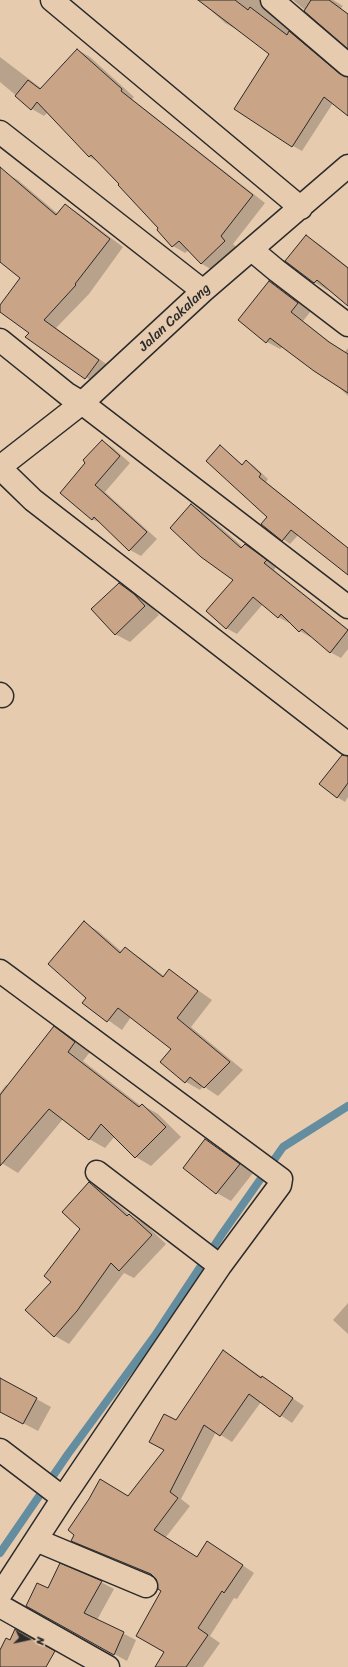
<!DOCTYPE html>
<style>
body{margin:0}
#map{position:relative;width:348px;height:1667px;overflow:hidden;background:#e7cbae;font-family:Sriracha,sans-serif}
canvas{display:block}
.north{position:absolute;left:8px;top:1619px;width:40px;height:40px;-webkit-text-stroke:3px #e7cbae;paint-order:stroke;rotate:99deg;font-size:11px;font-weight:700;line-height:16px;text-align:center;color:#2b2b2b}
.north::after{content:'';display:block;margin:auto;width:14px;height:18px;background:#2b2b2b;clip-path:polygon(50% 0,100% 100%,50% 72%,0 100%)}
</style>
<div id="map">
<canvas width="348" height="1667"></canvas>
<div class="north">N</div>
</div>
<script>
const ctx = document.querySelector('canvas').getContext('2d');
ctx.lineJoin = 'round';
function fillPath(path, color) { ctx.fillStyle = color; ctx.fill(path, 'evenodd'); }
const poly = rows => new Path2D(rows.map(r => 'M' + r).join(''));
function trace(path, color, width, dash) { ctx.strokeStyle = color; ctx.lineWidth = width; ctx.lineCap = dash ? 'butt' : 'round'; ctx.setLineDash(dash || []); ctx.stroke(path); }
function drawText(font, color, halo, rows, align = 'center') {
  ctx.font = font + ' Sriracha,sans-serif'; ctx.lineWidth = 3.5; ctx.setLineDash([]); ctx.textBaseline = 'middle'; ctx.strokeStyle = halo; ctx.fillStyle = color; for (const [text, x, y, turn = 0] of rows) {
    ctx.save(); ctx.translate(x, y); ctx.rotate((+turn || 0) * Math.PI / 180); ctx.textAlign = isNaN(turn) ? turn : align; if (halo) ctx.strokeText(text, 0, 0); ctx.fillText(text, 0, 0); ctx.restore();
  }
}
fillPath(poly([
 [199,0,271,0,270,10,274,16,348,78,348,116,333,103,302,151,293,146,270,54,235,27,234,28,225,23],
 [293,0,333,0,343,6,341,8,348,14,348,47],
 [78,50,90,57,134,97,132,99,265,203,233,244,237,248,214,271,202,264,189,250,185,253,173,246,121,184,100,163,89,157,48,112,44,116,32,109,0,82,0,57,42,89],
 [0,170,18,180,58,214,65,205,78,213,123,247,89,294,56,328,112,368,99,386,26,336,30,333,0,311,0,307,22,278,0,261],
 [306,236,319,244,348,267,348,304,329,288,327,290,314,282],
 [269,282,311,311,303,321,344,353,348,348,348,396,336,384,283,346,280,349,267,342,239,319],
 [102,441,112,447,130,463,105,492,157,539,141,556,130,550,104,525,92,519,62,493],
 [220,446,243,465,247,461,254,466,268,479,266,482,348,548,348,575,299,534,290,544,262,524,268,517],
 [192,505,202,511,243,547,245,545,256,551,276,567,274,570,348,629,348,649,341,658,330,652,312,636,310,637,300,631,290,621,289,623,278,617,263,604,237,634,226,628,234,580],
 [119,584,148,603,159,615,130,642,115,634],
 [348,768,348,797,345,802,337,797],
 [84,923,98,931,122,952,125,949,139,957,164,976,169,970,212,1000,191,1027,243,1070,218,1096,203,1086,200,1090,186,1082,172,1049,131,1017,122,1030,84,1003,87,998],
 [54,1028,90,1052,83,1061,141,1106,142,1105,158,1114,181,1137,151,1166,136,1157,115,1136,105,1148,89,1139,63,1119,18,1173,0,1162,0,1093,6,1085,8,1086],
 [206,1140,253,1173,231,1201,217,1193,184,1167],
 [89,1183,103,1191,131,1216,144,1223,166,1244,134,1278,124,1273,69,1344,55,1336,53,1282,81,1228],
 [348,1303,348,1334,333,1320],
 [224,1351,304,1406,292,1423,261,1402,232,1442,216,1432,181,1499,190,1506,166,1537,197,1558,220,1550,254,1573,237,1599,234,1598,210,1636,220,1643,203,1667,156,1667,165,1652,162,1591,157,1578,84,1548,72,1541,129,1497,165,1450,176,1421],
 [0,1379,51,1407,38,1431,0,1411],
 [101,1582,114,1589,97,1620,136,1640,127,1661,70,1630]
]), '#0003');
trace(poly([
 [0,1553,68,1454,156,1334,222,1234,283,1147,348,1106]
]), '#658da0', 8);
const building = poly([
 [198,0,235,0,248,10,250,7,287,35,289,31,340,74,348,77,348,116,324,97,292,147,234,109,269,54,198,0],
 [311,0,329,0,348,14,348,49,304,11,311,0],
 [77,49,122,89,121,91,253,195,221,236,225,241,201,264,179,241,172,247,157,230,158,228,118,185,119,184,91,155,89,157,37,102,31,110,15,96,28,80,40,89,77,49],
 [0,167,56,215,65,204,110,239,75,284,76,285,44,320,99,360,85,379,25,337,29,333,0,312,0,305,20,278,0,262,0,167],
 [306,235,348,268,348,306,317,280,314,283,285,261,306,235],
 [269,281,298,303,291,312,329,342,348,354,348,393,314,371,270,338,266,343,238,320,269,281],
 [102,440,120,456,95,485,147,532,129,551,94,517,92,520,60,493,85,463,83,460,102,440],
 [220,445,242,465,246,460,261,474,259,477,348,548,348,575,291,530,282,541,261,524,267,517,206,461,220,445],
 [191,504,241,548,245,544,267,560,264,563,348,630,330,653,302,629,299,632,281,614,278,618,253,597,226,629,206,611,233,580,201,557,170,528,191,504],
 [119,583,134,594,145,606,115,635,91,609,119,583],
 [342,755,348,756,348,783,337,798,319,784,342,755],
 [84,921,120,953,125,947,163,977,169,969,198,991,177,1018,230,1062,204,1088,190,1077,185,1083,160,1062,171,1049,118,1008,107,1022,82,1003,86,998,48,964,84,921],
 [54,1026,75,1042,68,1052,139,1107,142,1104,166,1127,135,1158,101,1124,89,1140,49,1109,0,1166,0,1095,54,1026],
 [205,1139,240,1164,216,1194,183,1168,205,1139],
 [89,1182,127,1216,129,1214,152,1235,119,1271,111,1263,77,1311,54,1337,25,1310,51,1282,44,1276,80,1229,62,1212,89,1182],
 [223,1350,261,1378,262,1376,293,1398,280,1417,249,1394,220,1436,204,1425,170,1492,178,1498,154,1530,197,1557,207,1541,243,1565,224,1593,222,1591,198,1628,208,1635,186,1667,155,1667,164,1652,136,1636,161,1591,158,1589,156,1579,151,1574,71,1541,74,1535,68,1530,89,1499,100,1479,128,1496,164,1450,149,1442,164,1414,176,1420,223,1350],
 [0,1378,37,1398,23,1424,0,1412,0,1378],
 [60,1563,102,1581,84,1613,124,1632,114,1655,26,1606,37,1583,48,1588,60,1563],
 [15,1629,55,1651,46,1667,0,1667,0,1650,6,1638,10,1640,15,1629]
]);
fillPath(building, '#c9a486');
trace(building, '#2b2b2b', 1);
const minor = poly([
 [52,0,301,208],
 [272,0,348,65],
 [0,132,203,291],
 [252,250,276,270,348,325],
 [0,340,67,394,82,403,348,607],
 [0,467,82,403,203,291,348,166],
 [0,468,33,500,348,744],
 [0,694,2,696],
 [0,971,281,1179,280,1185,220,1266,63,1498,0,1595],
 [97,1172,220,1266],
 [0,1450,63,1498],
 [36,1540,146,1586],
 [0,1606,108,1667]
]);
trace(minor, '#2b2b2b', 25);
trace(minor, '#e7cbae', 22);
drawText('14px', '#2b2b2b', '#e7cbae', [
 ["Jalan Cakalang",175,318,-43]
]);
</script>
